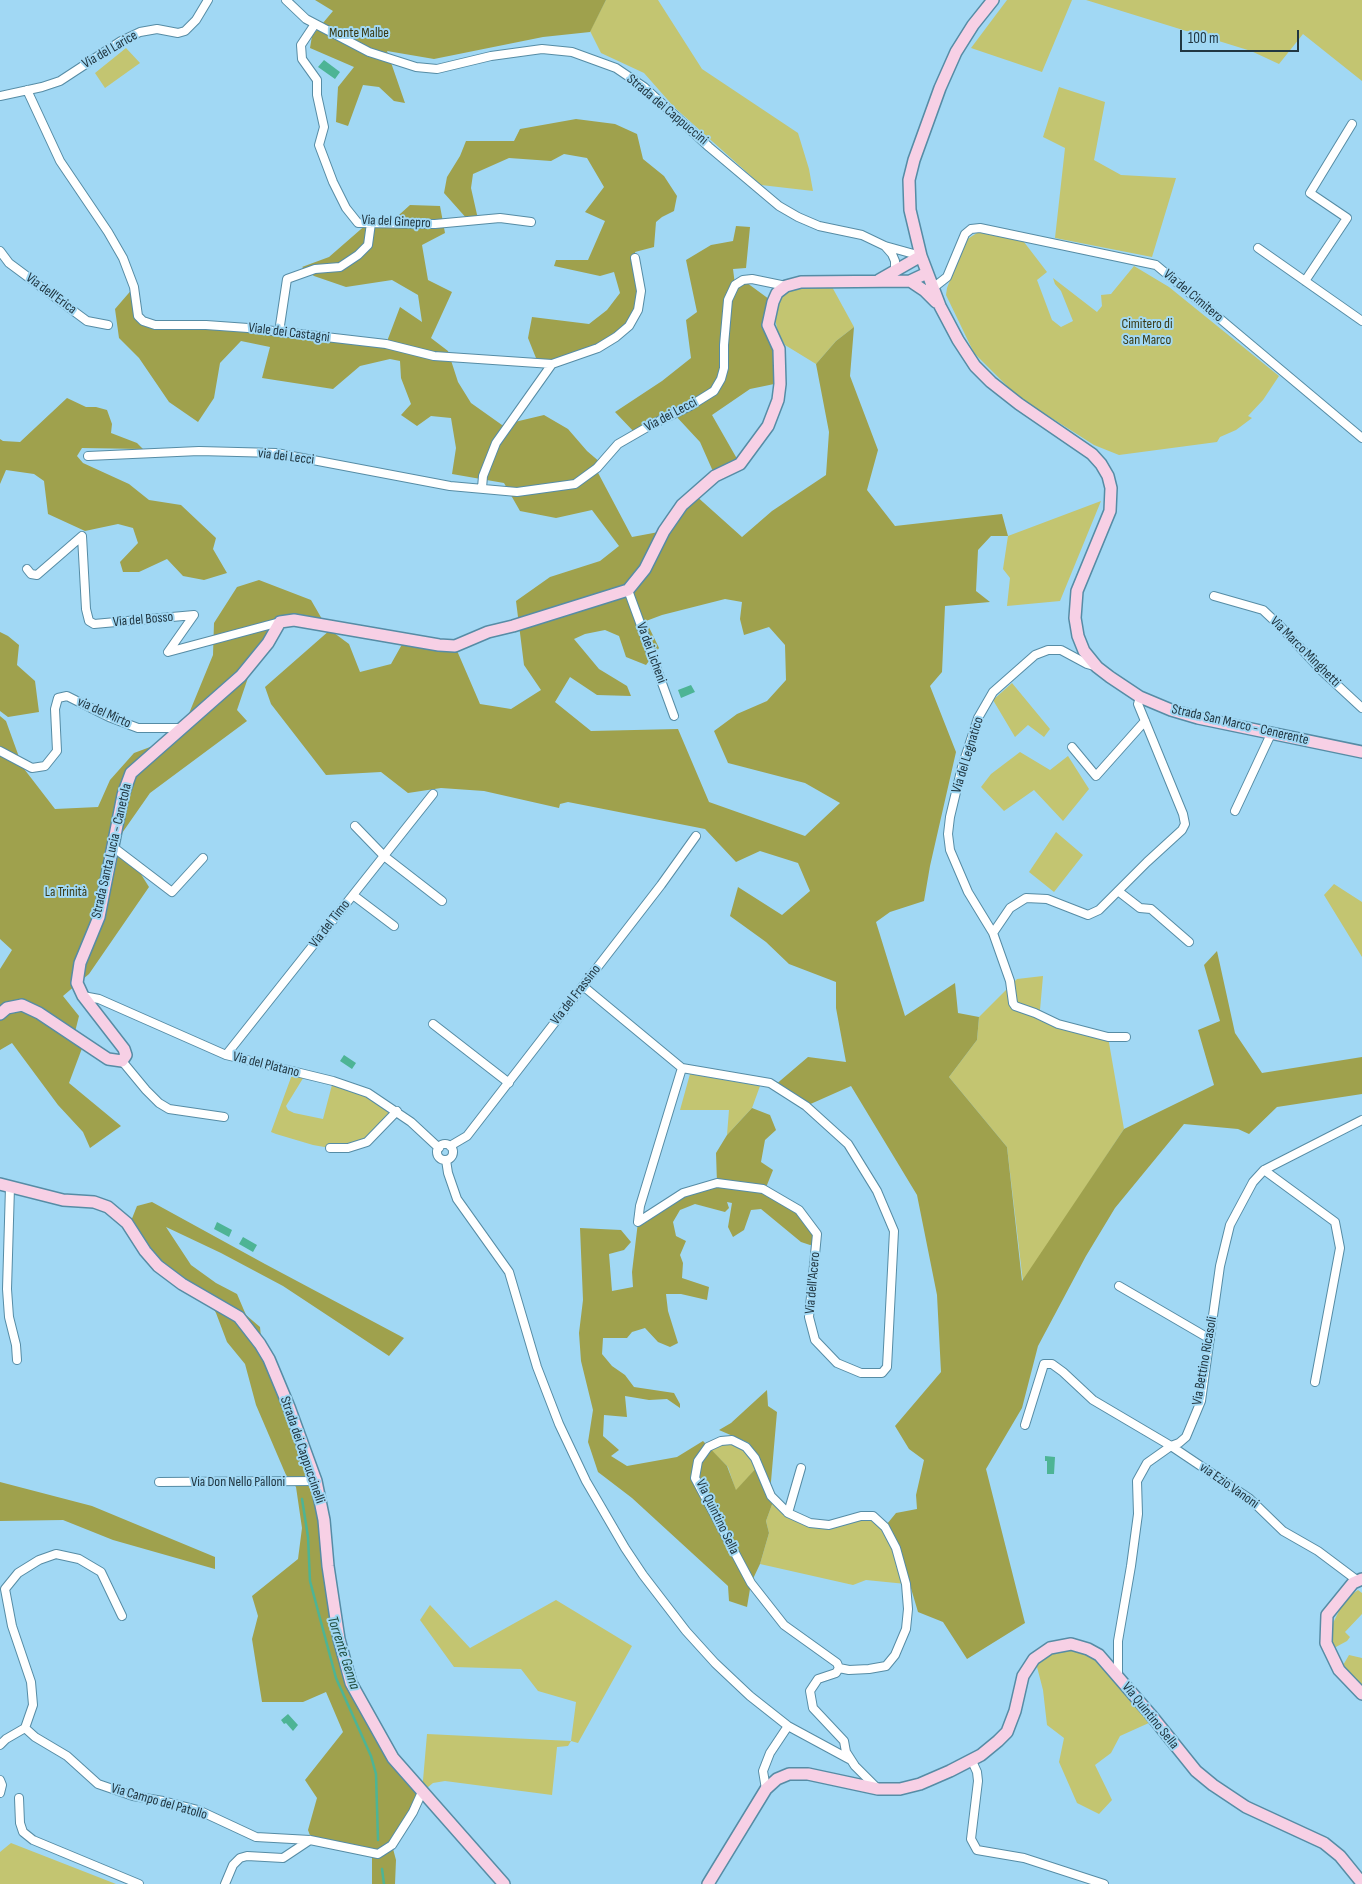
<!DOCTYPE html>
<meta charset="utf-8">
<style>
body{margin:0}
#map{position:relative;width:1362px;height:1884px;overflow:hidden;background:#a1d8f4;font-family:"Sofia Sans Condensed",sans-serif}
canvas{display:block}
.scale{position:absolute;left:1180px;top:30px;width:119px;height:22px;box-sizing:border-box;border:2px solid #213742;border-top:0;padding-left:6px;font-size:15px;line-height:18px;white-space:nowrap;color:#213742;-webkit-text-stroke:4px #a1d8f4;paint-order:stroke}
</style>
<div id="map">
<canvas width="1362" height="1884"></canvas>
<div class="scale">100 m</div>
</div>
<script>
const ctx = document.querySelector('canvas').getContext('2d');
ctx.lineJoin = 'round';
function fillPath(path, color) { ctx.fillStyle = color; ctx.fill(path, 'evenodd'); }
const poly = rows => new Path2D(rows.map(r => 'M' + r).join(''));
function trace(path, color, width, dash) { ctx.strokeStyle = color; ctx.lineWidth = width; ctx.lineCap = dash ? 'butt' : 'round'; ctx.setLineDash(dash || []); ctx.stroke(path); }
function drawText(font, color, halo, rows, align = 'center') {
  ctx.font = font + ' "Sofia Sans Condensed",sans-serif'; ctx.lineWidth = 4; ctx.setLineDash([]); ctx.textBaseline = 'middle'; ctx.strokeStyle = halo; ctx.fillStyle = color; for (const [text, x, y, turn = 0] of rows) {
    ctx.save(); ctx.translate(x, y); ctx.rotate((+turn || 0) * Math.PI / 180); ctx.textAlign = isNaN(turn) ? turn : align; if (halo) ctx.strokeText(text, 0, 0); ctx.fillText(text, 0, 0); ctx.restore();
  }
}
fillPath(poly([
 [606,0,658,0,702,69,798,133,809,169,813,191,761,185,674,107,644,73,601,53,590,31],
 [1007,0,1072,0,1042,72,971,48],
 [1086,0,1362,0,1362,81,1303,34,1279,64,1251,51],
 [126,48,140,63,105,88,95,73],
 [1059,87,1105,102,1094,160,1121,175,1176,178,1152,257,1055,238,1065,148,1043,137],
 [980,231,1002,235,1024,242,1047,272,1037,280,1052,320,1061,327,1073,321,1061,291,1055,284,1053,278,1097,312,1102,306,1101,295,1111,294,1134,266,1169,287,1279,376,1263,400,1248,416,1252,418,1236,430,1220,437,1217,442,1119,455,1094,445,1017,396,974,353,946,295,947,288,966,240],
 [831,285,854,327,836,341,816,364,785,345,778,332,774,315,777,301,785,290,798,286],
 [1101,501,1060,601,1007,606,1010,578,1003,569,1008,536],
 [1012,683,1050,729,1044,737,1028,725,1015,737,993,700],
 [1020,752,1050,770,1068,756,1089,789,1063,821,1034,790,1004,811,981,787,991,774],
 [1056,832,1083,855,1054,892,1029,872],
 [1334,884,1362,902,1362,957,1324,895],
 [1043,976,1040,1010,1058,1024,1108,1037,1124,1129,1023,1282,1007,1147,949,1077,977,1040,979,1017,1017,979],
 [293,1072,305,1075,286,1106,288,1110,294,1113,323,1119,333,1081,352,1086,397,1111,367,1142,330,1148,313,1145,276,1134,271,1132],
 [690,1074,760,1086,752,1108,727,1135,729,1110,680,1110],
 [721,1441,746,1447,758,1466,736,1491,728,1467,708,1447],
 [774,1499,788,1513,829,1525,873,1516,885,1527,906,1584,866,1580,853,1585,760,1564,769,1533,766,1521],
 [1358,1590,1362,1593,1362,1614,1345,1632,1350,1637,1347,1641,1334,1648,1330,1629,1345,1599],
 [556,1600,632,1646,578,1743,571,1741,568,1746,557,1747,552,1795,445,1781,433,1783,422,1792,427,1734,571,1741,576,1702,538,1691,521,1669,454,1667,420,1620,430,1605,470,1648],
 [1061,1649,1078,1650,1097,1659,1151,1722,1120,1736,1111,1753,1095,1765,1112,1800,1099,1814,1077,1803,1059,1762,1064,1738,1047,1725,1043,1690,1036,1663,1049,1654],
 [1349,1655,1362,1658,1362,1686,1342,1667],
 [11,1843,116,1884,0,1884,0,1852]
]), '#c3c571');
fillPath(poly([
 [315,0,606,0,590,32,543,37,434,59,387,51,405,103,394,101,379,87,363,85,348,126,336,122,338,87,354,67,310,48,312,36,333,11],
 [576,119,615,124,637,134,643,159,664,176,677,196,674,211,662,217,656,222,654,247,635,252,640,278,638,310,614,338,552,364,536,358,528,338,532,317,589,324,607,310,620,293,614,272,600,276,554,266,556,260,588,260,605,221,585,212,604,187,587,158,564,154,551,161,509,158,473,174,471,188,478,219,468,220,444,193,447,177,460,156,466,141,514,141,520,129],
 [410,205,440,206,445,233,422,245,428,280,452,292,431,338,448,351,458,382,471,403,502,425,544,415,568,429,587,451,601,463,596,469,632,537,664,531,694,494,742,537,772,511,826,475,829,432,816,364,836,341,854,327,850,376,878,450,867,490,895,526,1002,514,1008,536,991,536,978,550,976,591,990,602,945,606,942,672,930,686,956,752,930,866,924,901,890,912,876,922,905,1016,955,983,958,1013,979,1017,977,1040,949,1077,1007,1147,1022,1281,1124,1129,1214,1085,1198,1030,1220,1021,1204,965,1217,951,1235,1033,1262,1073,1362,1057,1362,1094,1277,1107,1249,1134,1238,1129,1184,1124,1115,1208,1086,1256,1038,1346,1022,1408,986,1469,1025,1623,967,1659,943,1622,918,1612,897,1541,887,1524,896,1513,917,1509,916,1495,924,1460,909,1449,895,1426,941,1372,937,1295,917,1195,851,1086,806,1106,774,1086,808,1057,846,1062,836,1008,836,982,789,964,766,942,730,916,738,887,782,915,810,891,798,863,760,851,736,862,705,829,568,802,560,804,559,808,484,791,441,788,408,793,381,772,326,775,271,704,265,687,330,630,349,644,360,672,391,664,405,639,455,646,480,704,511,709,541,690,524,665,516,601,550,577,600,561,619,546,592,510,556,518,520,511,504,483,452,474,456,448,451,418,431,416,417,426,401,415,411,404,401,378,400,361,390,359,360,366,333,389,262,378,270,347,241,341,220,363,214,398,198,422,169,402,139,358,119,338,115,309,134,287,143,321,206,325,386,344,400,307,422,322,418,295,392,280,346,287,314,276,302,267,329,257,368,223,389,224],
 [725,599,742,602,740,619,744,635,769,627,785,645,786,680,767,701,737,714,714,731,728,763,805,783,840,803,805,836,709,802,678,729,591,731,555,702,570,677,597,695,631,696,627,686,599,669,574,639,585,634,605,630,619,636,626,657,646,665,659,648,646,621,662,615],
 [736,226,750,227,746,268,733,269,735,285,743,280,773,302,768,325,779,349,779,383,750,389,712,415,740,464,715,476,700,442,674,414,636,434,615,412,662,381,691,358,686,320,697,312,686,260,711,245,733,241],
 [67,398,86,407,96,407,107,410,112,424,111,433,137,443,143,449,82,448,77,456,83,463,129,484,149,500,181,505,216,538,213,549,227,573,204,580,183,576,167,559,139,572,123,572,120,562,138,543,133,528,118,524,85,531,48,514,44,481,34,474,6,470,0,484,0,439,3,441,20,442],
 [259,580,311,600,326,626,276,623,254,660,237,710,247,721,150,793,113,846,134,863,149,887,89,974,63,996,79,1016,74,1036,84,1043,69,1083,121,1126,90,1148,83,1132,58,1105,12,1043,0,1050,0,969,12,950,0,939,0,716,6,721,19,757,18,761,55,809,98,807,110,780,134,753,169,740,183,728,213,655,214,623,237,587],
 [0,632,8,636,19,645,17,665,35,681,39,712,8,717,0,711],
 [752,1108,770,1115,776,1130,765,1140,761,1162,773,1170,765,1190,799,1210,817,1234,817,1244,810,1245,801,1242,761,1209,751,1210,744,1230,733,1237,728,1227,732,1203,727,1202,729,1208,725,1212,695,1204,680,1210,673,1222,676,1236,686,1241,680,1255,683,1263,682,1278,709,1287,707,1300,681,1294,666,1294,668,1311,678,1343,670,1347,658,1342,645,1328,632,1332,627,1338,603,1338,602,1354,612,1366,625,1375,634,1387,674,1393,680,1404,680,1408,667,1399,649,1400,625,1396,627,1417,604,1415,603,1436,619,1450,611,1456,627,1466,677,1457,703,1441,727,1466,736,1490,758,1466,749,1443,719,1430,731,1423,767,1390,768,1406,777,1412,770,1493,774,1499,766,1521,769,1533,760,1564,751,1583,747,1607,729,1601,728,1586,632,1498,598,1472,588,1442,593,1410,581,1361,579,1333,583,1300,580,1228,621,1230,631,1242,624,1250,609,1254,612,1291,633,1287,632,1272,638,1222,683,1193,717,1183,716,1153,727,1135],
 [152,1202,265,1264,404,1338,389,1356,283,1286,221,1253,166,1227,191,1265,216,1283,237,1294,246,1315,260,1327,262,1347,316,1481,351,1683,393,1758,422,1792,392,1845,396,1860,395,1884,372,1884,372,1853,312,1841,308,1830,317,1798,305,1780,343,1732,326,1692,303,1702,262,1702,252,1639,258,1616,252,1596,298,1559,302,1528,296,1487,286,1475,256,1405,245,1364,227,1342,216,1313,209,1300,158,1266,131,1221,137,1206],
 [0,1482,92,1506,215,1557,215,1569,113,1540,63,1520,0,1521]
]), '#9fa14d');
fillPath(poly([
 [324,60,340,72,335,79,318,67],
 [691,685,695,692,681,698,678,690],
 [344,1055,356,1063,352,1069,340,1061],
 [217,1222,232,1230,229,1237,214,1229],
 [243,1237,257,1245,253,1252,239,1244],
 [1045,1456,1055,1457,1054,1474,1047,1474,1047,1461,1045,1461],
 [288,1714,298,1725,293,1731,286,1723,284,1724,281,1720]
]), '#4db495');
trace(poly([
 [302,1499,308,1537,310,1581,336,1678,371,1756,376,1774,378,1840],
 [382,1869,384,1884]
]), '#4db495', 2.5);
const street = poly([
 [286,0,306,19,369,52,416,67,437,69,491,56,542,49,572,52,616,68,644,87,709,147,779,206,798,217,819,226,862,235,885,246,921,256],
 [315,24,301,45,302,59,317,80,317,95,324,127,319,145,333,182,346,208,358,223,435,224,500,218,531,222],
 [27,90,60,161,108,232,123,258,134,287,138,316,143,321,155,325,206,325,248,328,386,344,434,356,552,364,496,443,483,476,482,488],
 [0,96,42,87,60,81,121,41,140,32,157,29,178,33,185,31,196,20,208,0],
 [885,246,892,254,895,261,895,271],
 [1258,248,1362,321],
 [0,251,9,263,87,321,108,325],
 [1305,281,1347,218,1310,193,1352,124],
 [933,288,947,277,965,234,971,229,980,228,1156,265,1362,438],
 [279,332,287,279,315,269,340,267,358,255,368,245,371,223],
 [552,364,598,348,616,337,629,326,638,310,641,291,635,258],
 [88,456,199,451,276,453,450,486,517,492,575,484,597,468,618,444,651,425,690,406,714,391,721,379,724,368,724,345,728,300,735,285,743,280,752,279,786,286],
 [27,569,31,574,37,575,82,536,86,609,89,621,94,624,194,615,168,652,280,622],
 [628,590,674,716],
 [1214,596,1263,610,1281,627,1321,670,1362,708],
 [1072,747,1096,776,1145,721],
 [0,751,32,768,45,766,57,751,55,709,58,698,67,696,109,717,138,728,181,728],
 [1235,811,1271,734],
 [355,826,384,856,442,901],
 [113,847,172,892,203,858],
 [1118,891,1140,908,1151,909,1189,942],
 [353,895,394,926],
 [993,933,968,892,950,850,948,834,950,817,962,767,978,718,993,692,1035,655,1048,650,1061,650,1087,664,1097,667],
 [583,986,682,1068,640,1206,638,1222,683,1193,717,1183,763,1189,799,1210,817,1234,809,1317,815,1340,837,1363,861,1373,882,1373,887,1367,894,1231,877,1191,848,1144,806,1106,770,1083,682,1068],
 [83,996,99,999,226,1055,333,1081,368,1093,411,1122,439,1148],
 [433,1024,509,1083],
 [1126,1037,1108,1037,1058,1024,1035,1013,1015,1006,1013,1003,1010,981,993,933,1010,908,1026,898,1047,899,1088,915,1099,910,1147,862,1182,830,1185,824,1183,814,1138,704,1140,697],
 [226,1055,433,794],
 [122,1061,146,1090,159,1103,169,1109,224,1117],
 '437 1152a8 8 0 1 1 16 0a8 8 0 1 1-16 0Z',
 [450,1146,467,1136,661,885,696,836],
 [330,1148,348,1148,367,1142,397,1111],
 [446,1160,448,1173,457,1199,509,1272,537,1367,559,1424,586,1481,625,1548,643,1575,686,1631,715,1663,750,1696,788,1726,849,1759],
 [1264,1170,1335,1222,1340,1248,1315,1382],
 [10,1187,7,1289,9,1317,16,1345,17,1360],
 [1119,1286,1210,1339],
 [1025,1425,1044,1364,1052,1364,1063,1372,1093,1400,1171,1446,1250,1499,1283,1531,1318,1551,1358,1581],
 [159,1482,316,1481],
 [788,1513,801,1468],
 [839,1668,849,1670,869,1669,886,1666,895,1655,906,1629,908,1609,906,1584,896,1548,885,1527,873,1516,861,1516,829,1525,810,1523,788,1513,771,1496,755,1458,746,1447,732,1440,721,1441,708,1447,698,1461,695,1478,751,1583,784,1625,837,1663,839,1668,836,1673,818,1679,810,1691,813,1708,844,1741,846,1752,855,1766,877,1788],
 [1118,1676,1118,1641,1131,1566,1138,1514,1137,1481,1147,1463,1171,1446,1179,1443,1186,1437,1201,1401,1220,1266,1230,1225,1253,1182,1264,1170,1362,1120],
 [25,1728,33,1705,31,1682,12,1626,5,1589,18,1573,39,1560,56,1554,79,1559,101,1572,122,1616],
 [0,1745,6,1739,25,1728,35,1737,67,1756,98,1784,133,1796,163,1801,198,1810,256,1837,310,1840,378,1854,392,1845,413,1812,422,1792],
 [972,1761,977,1772,978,1781,971,1839,977,1850,1024,1858,1104,1884],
 [0,1780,2,1785,0,1793],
 [766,1789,763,1771,770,1753,788,1726],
 [19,1798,20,1823,23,1832,33,1840,139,1884],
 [225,1884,233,1865,240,1858,247,1856,283,1858,310,1840]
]);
const secondary = poly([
 [993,0,973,25,956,52,940,88,914,160,909,180,910,210,921,256,940,306,958,340,975,366,991,382,1019,404,1092,454,1101,464,1108,476,1111,488,1110,511,1077,591,1075,618,1078,636,1084,651,1097,667,1110,677,1140,697,1171,710,1198,718,1362,752],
 [879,280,921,256],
 [910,281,925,291,936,302],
 [0,1014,7,1008,22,1005,39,1013,108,1059,122,1061,126,1055,124,1049,83,996,77,983,80,963,99,917,123,795,131,773,241,676,268,643,280,622,294,620,439,645,455,646,488,632,513,626,628,590,645,569,664,531,682,505,715,476,740,464,768,426,778,400,780,384,779,349,768,325,773,302,777,293,786,286,801,282,910,281,927,273],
 [0,1184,63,1200,94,1202,108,1207,127,1223,145,1251,158,1266,182,1284,239,1317,260,1344,269,1359,289,1407,316,1481,324,1520,328,1566,339,1639,351,1683,393,1758,504,1884],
 [1362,1579,1353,1583,1327,1615,1326,1643,1339,1670,1362,1694],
 [708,1884,766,1789,777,1779,789,1774,808,1774,878,1789,900,1789,920,1784,950,1771,981,1755,998,1741,1007,1732,1015,1711,1023,1676,1034,1659,1050,1648,1071,1644,1088,1649,1099,1655,1151,1715,1196,1771,1213,1785,1246,1807,1324,1843,1340,1856,1362,1883]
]);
trace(street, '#568ca5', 10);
trace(secondary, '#568ca5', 14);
trace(street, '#fff', 8);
trace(secondary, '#f7d0e5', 11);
drawText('14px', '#393a15', '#a1d8f4', [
 ["Monte Malbe",359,33],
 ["Cimitero di",1147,324],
 ["San Marco",1147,340],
 ["La Trinità",66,892]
]);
drawText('14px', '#213742', '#a1d8f4', [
 ["Via del Larice",110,50,-30],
 ["Strada dei Cappuccini",667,110,40],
 ["Via del Ginepro",396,222,3],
 ["Via dell'Erica",51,294,36],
 ["Via del Cimitero",1193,296,40],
 ["Viale dei Castagni",289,333,7],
 ["Via dei Lecci",671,415,-28],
 ["via dei Lecci",286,457,7],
 ["Via del Bosso",143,620,-5],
 ["Via Marco Minghetti",1305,652,45],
 ["Va dei Licheni",651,653,70],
 ["via del Mirto",104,713,24],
 ["Strada San Marco - Cenerente",1240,725,13],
 ["Via del Legnatico",968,755,-73],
 ["Strada Santa Lucia - Canetola",112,851,-77],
 ["Via del Timo",330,924,-52],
 ["Via del Frassino",576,995,-52],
 ["Via del Platano",266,1065,14],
 ["Via dell'Acero",813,1283,-85],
 ["Via Bettino Ricasoli",1205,1361,-80],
 ["Strada dei Cappuccinelli",302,1450,71],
 ["Via Don Nello Palloni",238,1482],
 ["via Ezio Vanoni",1229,1486,35],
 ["Via Quintino Sella",717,1517,64],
 ["Via Quintino Sella",1150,1716,51],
 ["Via Campo del Patollo",159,1802,16]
]);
drawText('italic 15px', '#224e40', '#a1d8f4', [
 ["Torrente Genna",343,1653,72]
]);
</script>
